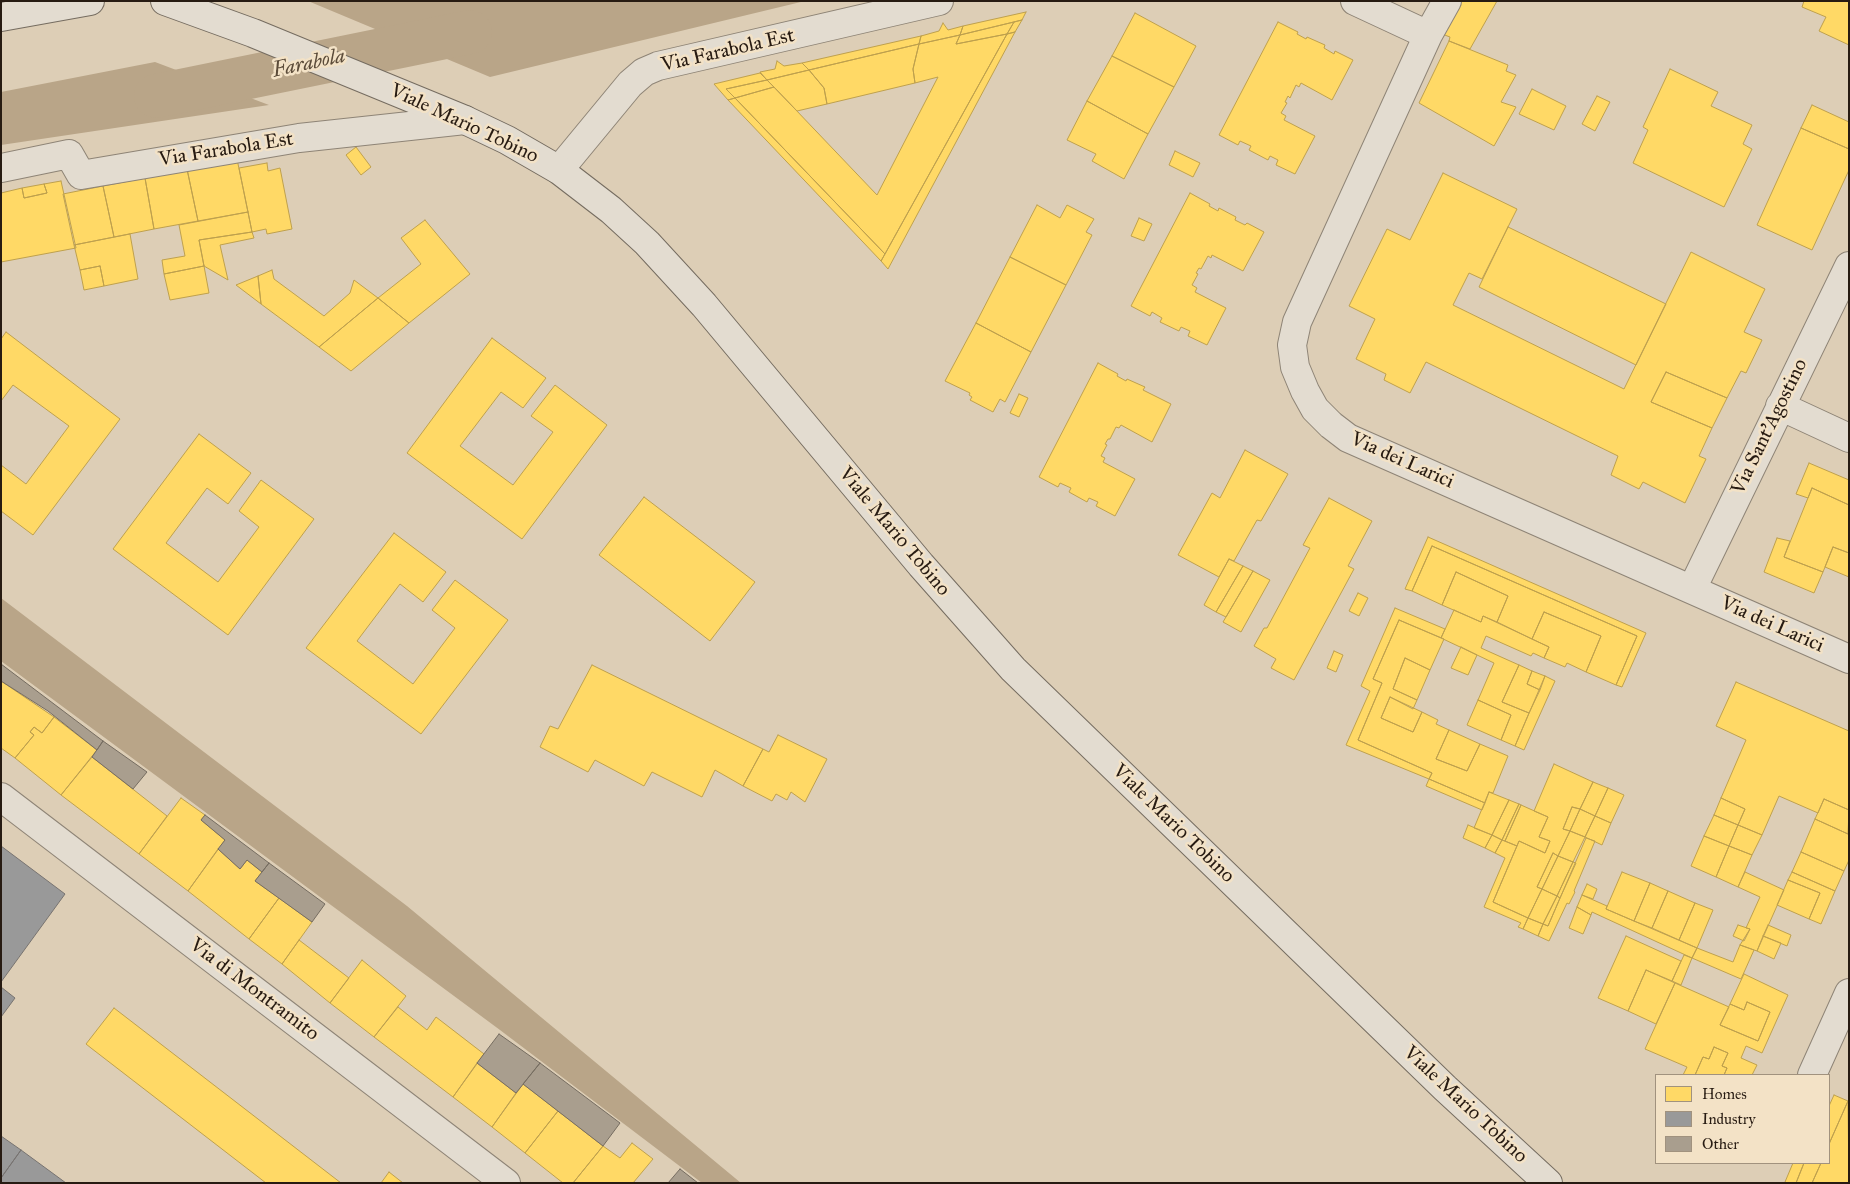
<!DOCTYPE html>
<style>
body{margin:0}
#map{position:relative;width:1850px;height:1184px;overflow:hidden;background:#ddceb6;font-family:"IM FELL Great Primer",serif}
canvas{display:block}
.frame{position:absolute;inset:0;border:2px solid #271b12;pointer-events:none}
.legend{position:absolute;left:1655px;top:1074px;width:175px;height:90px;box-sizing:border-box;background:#f3e2c6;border:1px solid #a1927e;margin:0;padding:6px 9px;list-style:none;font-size:15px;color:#271b12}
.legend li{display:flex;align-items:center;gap:10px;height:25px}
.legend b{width:25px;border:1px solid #a1927e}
</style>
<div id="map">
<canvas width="1850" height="1184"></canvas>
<div class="frame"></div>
<ul class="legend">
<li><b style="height:14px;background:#ffd966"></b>Homes</li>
<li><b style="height:14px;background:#999"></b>Industry</li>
<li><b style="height:14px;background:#a99e8e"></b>Other</li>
</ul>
</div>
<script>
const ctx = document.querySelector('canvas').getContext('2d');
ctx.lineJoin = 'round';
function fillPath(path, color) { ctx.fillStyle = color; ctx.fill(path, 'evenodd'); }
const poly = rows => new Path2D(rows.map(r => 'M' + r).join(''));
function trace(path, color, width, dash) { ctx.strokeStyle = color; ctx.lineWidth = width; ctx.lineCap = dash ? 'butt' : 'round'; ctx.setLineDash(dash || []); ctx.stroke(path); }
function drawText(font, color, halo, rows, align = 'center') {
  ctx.font = font + ' "IM FELL Great Primer",serif'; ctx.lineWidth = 5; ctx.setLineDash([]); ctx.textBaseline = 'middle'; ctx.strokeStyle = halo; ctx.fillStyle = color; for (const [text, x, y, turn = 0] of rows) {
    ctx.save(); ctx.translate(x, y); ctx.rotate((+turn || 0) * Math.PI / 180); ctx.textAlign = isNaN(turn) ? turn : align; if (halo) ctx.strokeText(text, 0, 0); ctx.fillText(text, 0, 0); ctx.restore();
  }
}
fillPath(poly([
 [308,1,805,1,490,77],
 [155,62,269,105,1,145,1,92],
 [1,598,407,906,741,1183,702,1183,500,1030,1,661]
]), '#b9a588');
const homes = poly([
 [1461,1,1497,1,1470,49,1449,41,1450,37,1442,34,1461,1],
 [1804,1,1849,1,1849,45,1819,31,1826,17,1802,7,1804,1],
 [1026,12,1022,20,960,35,963,26,1026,12],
 [1135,13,1196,46,1174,87,1112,56,1135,13],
 [1022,20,1015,32,1007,34,1014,22,1022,20],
 [1014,22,1007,34,956,44,960,35,1014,22],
 [1278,22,1298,32,1297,34,1306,39,1307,37,1325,45,1324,48,1334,54,1335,51,1353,60,1332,100,1301,83,1299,87,1296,85,1290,98,1288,96,1285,102,1287,103,1281,113,1286,116,1284,120,1315,136,1295,174,1276,165,1278,160,1270,156,1268,160,1249,150,1251,146,1240,141,1238,145,1219,135,1278,22],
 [943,23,948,30,963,26,960,35,919,44,921,36,939,31,943,23],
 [1015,32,888,269,881,261,1007,34,1015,32],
 [1007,34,885,254,735,98,774,87,877,195,938,77,915,83,913,69,919,44,960,35,956,44,1007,34],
 [921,36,919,44,809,70,802,63,921,36],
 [1449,41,1508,65,1506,71,1516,75,1501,102,1516,107,1494,146,1419,103,1449,41],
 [919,44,913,69,915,83,827,104,824,88,809,70,919,44],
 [1112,56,1174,87,1148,134,1087,101,1112,56],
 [777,61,784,66,802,63,809,70,767,80,760,72,775,69,777,61],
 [1670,69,1718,92,1711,106,1752,125,1743,144,1752,149,1724,207,1633,163,1648,130,1643,127,1670,69],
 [809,70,824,88,827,104,797,111,767,80,809,70],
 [760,73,767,80,726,89,735,98,728,100,714,84,760,73],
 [767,80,774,87,735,98,726,89,767,80],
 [1532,89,1566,106,1554,130,1519,114,1532,89],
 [1597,96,1610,102,1595,131,1582,124,1597,96],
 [735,98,885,254,881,261,728,100,735,98],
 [1087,101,1148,134,1124,179,1092,161,1096,154,1067,140,1087,101],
 [1812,105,1849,122,1849,149,1801,128,1812,105],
 [1801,128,1849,149,1849,170,1812,250,1757,225,1801,128],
 [356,147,371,167,361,175,346,155,356,147],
 [1175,151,1200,163,1193,177,1169,165,1175,151],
 [237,159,248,212,198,221,187,169,237,159],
 [267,163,268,171,280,168,292,229,267,234,266,229,252,232,239,168,267,163],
 [187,169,198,221,154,229,145,178,187,169],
 [1443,173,1517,209,1482,279,1469,273,1453,305,1624,389,1691,252,1765,289,1744,332,1762,340,1746,373,1741,371,1727,398,1666,372,1651,402,1712,428,1699,456,1706,459,1685,503,1643,482,1639,489,1611,475,1618,456,1426,362,1410,393,1384,380,1386,374,1356,359,1375,319,1349,306,1387,229,1410,240,1443,173],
 [145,178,154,229,114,237,103,186,145,178],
 [61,181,76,248,1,262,1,193,22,188,24,198,47,193,44,184,61,181],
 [44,184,47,193,24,198,22,188,44,184],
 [103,186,114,237,74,245,63,194,103,186],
 [1190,193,1210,204,1209,206,1218,211,1219,208,1236,217,1235,220,1245,225,1247,223,1264,232,1243,271,1212,255,1211,258,1208,256,1201,269,1199,268,1196,273,1198,274,1192,285,1197,288,1195,292,1226,308,1207,345,1188,336,1190,331,1181,327,1179,331,1160,322,1162,318,1152,312,1150,316,1131,306,1190,193],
 [1037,205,1060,218,1067,205,1094,219,1086,232,1092,235,1066,285,1010,257,1037,205],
 [248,212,252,232,199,240,204,266,164,274,162,260,185,256,179,225,248,212],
 [1139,218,1152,224,1144,241,1131,236,1139,218],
 [425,220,470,274,409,323,378,298,421,264,401,238,425,220],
 [1508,227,1666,304,1636,365,1479,287,1508,227],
 [252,232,254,238,220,245,228,280,204,266,199,240,252,232],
 [130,234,138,279,104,286,100,266,80,270,74,245,130,234],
 [1010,257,1066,285,1031,352,976,323,1010,257],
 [100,266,104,286,84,290,80,270,100,266],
 [204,266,209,293,170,300,164,274,204,266],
 [272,270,274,279,324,316,350,293,354,280,378,298,319,347,261,304,258,276,272,270],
 [258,276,261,304,236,285,258,276],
 [378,298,409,323,351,371,319,347,378,298],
 [976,323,1031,352,1005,402,1000,399,993,412,970,400,972,397,969,395,970,393,945,381,976,323],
 [6,332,120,419,33,535,1,511,1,465,26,484,69,426,13,385,1,401,1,339,6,332],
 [492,338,546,378,523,408,501,392,460,446,513,485,553,432,531,416,555,385,607,425,522,539,407,453,492,338],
 [1098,363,1118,374,1117,376,1126,381,1127,379,1145,387,1143,390,1171,404,1152,442,1121,425,1119,428,1116,427,1110,439,1108,439,1105,444,1107,445,1101,456,1105,458,1103,462,1135,479,1115,516,1096,506,1098,502,1089,498,1087,502,1069,492,1071,488,1060,483,1058,487,1039,477,1098,363],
 [1666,372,1727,398,1712,428,1651,402,1666,372],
 [1019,394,1028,398,1019,417,1010,413,1019,394],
 [199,434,251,473,228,504,207,488,166,543,218,582,259,527,239,511,261,480,314,519,228,635,113,549,199,434],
 [1245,450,1288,474,1261,521,1257,520,1234,561,1229,559,1219,577,1178,555,1212,493,1220,498,1245,450],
 [1809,463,1849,480,1849,505,1812,488,1808,498,1796,494,1809,463],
 [1812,488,1849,505,1849,553,1833,547,1823,572,1784,557,1812,488],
 [644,497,755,582,710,641,599,555,644,497],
 [1329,498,1372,521,1348,566,1354,569,1294,680,1271,668,1276,659,1254,646,1264,628,1267,628,1310,548,1303,545,1329,498],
 [394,533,446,572,423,602,400,584,357,641,413,684,455,628,432,610,455,580,508,620,421,734,306,648,394,533],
 [1428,537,1646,633,1622,687,1616,685,1637,636,1432,546,1412,591,1405,589,1428,537],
 [1777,538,1790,541,1784,557,1823,572,1814,593,1764,572,1777,538],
 [1432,546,1637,636,1616,685,1586,672,1601,636,1544,612,1532,639,1497,622,1508,596,1456,572,1442,605,1412,591,1432,546],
 [1833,547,1849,553,1849,577,1825,567,1833,547],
 [1229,559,1243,566,1216,612,1204,605,1229,559],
 [1243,566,1253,571,1226,617,1216,612,1243,566],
 [1253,571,1270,580,1241,632,1223,622,1253,571],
 [1456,572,1508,596,1497,622,1483,616,1481,622,1442,605,1456,572],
 [1358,593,1368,598,1359,616,1349,611,1358,593],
 [1395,608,1445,629,1441,638,1399,620,1373,679,1382,683,1358,740,1432,773,1429,779,1485,803,1482,810,1426,786,1429,779,1346,745,1370,691,1361,686,1395,608],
 [1454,610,1481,622,1483,616,1549,647,1544,658,1533,653,1531,656,1486,636,1481,648,1519,665,1502,702,1529,713,1515,746,1501,740,1511,715,1478,700,1494,663,1441,638,1454,610],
 [1544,612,1601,636,1586,672,1567,663,1565,667,1544,658,1549,647,1532,639,1544,612],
 [1399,620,1444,639,1430,670,1405,658,1393,689,1417,700,1413,709,1390,697,1381,718,1413,732,1422,712,1438,720,1436,724,1449,730,1436,759,1467,771,1480,744,1508,756,1493,793,1489,792,1485,803,1429,779,1432,773,1358,740,1382,683,1373,679,1399,620],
 [1461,647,1477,655,1468,675,1451,668,1461,647],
 [1334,651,1343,655,1336,672,1327,668,1334,651],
 [1405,658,1430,670,1417,700,1393,689,1405,658],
 [592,665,763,749,743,786,715,770,702,797,652,772,644,786,595,760,588,772,540,747,550,726,558,729,592,665],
 [1519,665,1532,671,1527,684,1540,690,1529,713,1502,702,1519,665],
 [1532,671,1545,676,1540,690,1527,684,1532,671],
 [1545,676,1555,681,1524,750,1515,746,1545,676],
 [1,681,54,717,42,733,34,727,30,732,34,735,15,758,1,748,1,681],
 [1736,682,1849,731,1849,810,1824,799,1818,813,1779,796,1762,835,1738,825,1745,809,1721,798,1746,740,1716,726,1736,682],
 [1390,697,1422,712,1413,732,1381,718,1390,697],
 [1478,700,1511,715,1501,740,1467,725,1478,700],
 [54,717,97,750,61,795,15,758,34,735,30,732,34,727,42,733,54,717],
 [1449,730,1480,744,1467,771,1436,759,1449,730],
 [778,735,827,759,805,802,791,792,787,800,776,794,772,801,743,786,763,749,769,752,778,735],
 [92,757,167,816,139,854,61,795,92,757],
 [1554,764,1593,782,1580,809,1572,807,1563,829,1570,831,1558,856,1553,853,1537,887,1542,889,1528,918,1493,902,1519,841,1545,853,1550,841,1539,837,1548,817,1534,811,1554,764],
 [1593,782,1608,788,1595,816,1580,809,1593,782],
 [1608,788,1624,795,1611,823,1595,816,1608,788],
 [1489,792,1509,800,1492,835,1474,828,1489,792],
 [181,798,205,815,201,820,225,840,188,891,139,854,181,798],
 [1721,798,1745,809,1738,825,1714,815,1721,798],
 [1824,799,1849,810,1848,834,1815,819,1824,799],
 [1509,800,1519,804,1502,840,1492,835,1509,800],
 [1519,804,1521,805,1505,841,1502,840,1519,804],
 [1521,805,1548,817,1539,837,1550,841,1545,853,1519,841,1517,846,1505,841,1521,805],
 [1572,807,1580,809,1570,831,1563,829,1572,807],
 [1580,809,1595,816,1585,837,1570,831,1580,809],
 [1714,815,1738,825,1729,846,1704,836,1714,815],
 [1595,816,1611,823,1602,845,1585,837,1595,816],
 [1815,819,1848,834,1849,832,1849,860,1844,871,1801,852,1815,819],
 [1468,825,1492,835,1485,848,1463,838,1468,825],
 [1738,825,1762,835,1752,855,1729,846,1738,825],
 [1570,831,1585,837,1573,862,1558,856,1570,831],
 [1492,835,1502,840,1495,853,1485,848,1492,835],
 [1704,836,1729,846,1716,877,1691,866,1704,836],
 [1586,838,1595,841,1574,891,1575,892,1569,904,1567,903,1549,941,1538,936,1543,924,1548,926,1586,838],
 [1502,840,1517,846,1493,902,1528,918,1523,929,1518,927,1521,923,1484,907,1505,858,1495,853,1502,840],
 [1729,846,1752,855,1738,887,1716,877,1729,846],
 [218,849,240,869,247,860,262,872,255,881,279,898,249,939,188,891,218,849],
 [1801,852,1844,871,1835,891,1792,872,1801,852],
 [1553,853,1558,856,1542,889,1537,887,1553,853],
 [1558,856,1573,862,1557,896,1542,889,1558,856],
 [1573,862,1576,863,1560,898,1557,896,1573,862],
 [1622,872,1650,883,1634,921,1606,909,1622,872],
 [1745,872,1784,890,1757,951,1740,945,1750,929,1746,928,1760,897,1738,887,1745,872],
 [1792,872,1835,891,1821,924,1809,919,1820,893,1788,880,1792,872],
 [1788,880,1820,893,1809,919,1777,905,1788,880],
 [1650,883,1668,891,1652,928,1634,921,1650,883],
 [1587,884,1597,889,1593,899,1582,895,1587,884],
 [1542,889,1557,896,1543,924,1528,918,1542,889],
 [1668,891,1695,903,1679,940,1652,928,1668,891],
 [1582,895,1607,906,1606,909,1697,948,1692,958,1592,912,1591,915,1577,907,1582,895],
 [1557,896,1560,898,1548,926,1543,924,1557,896],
 [279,898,312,922,282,964,249,939,279,898],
 [1695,903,1713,910,1697,948,1679,940,1695,903],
 [1577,907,1591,915,1583,934,1569,928,1577,907],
 [1528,918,1543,924,1538,936,1523,929,1528,918],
 [1738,925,1750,929,1744,941,1733,936,1738,925],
 [1768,925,1791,935,1787,946,1763,936,1768,925],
 [1626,936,1681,961,1672,981,1646,970,1628,1011,1598,998,1626,936],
 [1763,936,1781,943,1774,959,1757,951,1763,936],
 [299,940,349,978,330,1003,282,964,299,940],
 [1740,945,1754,950,1741,979,1692,958,1697,948,1733,962,1740,945],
 [1684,955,1692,958,1681,985,1672,981,1684,955],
 [362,960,406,996,374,1037,330,1003,362,960],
 [1646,970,1675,983,1656,1024,1628,1011,1646,970],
 [1744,974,1788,995,1762,1053,1746,1046,1741,1058,1757,1065,1752,1075,1724,1075,1727,1068,1722,1066,1728,1053,1714,1047,1709,1059,1703,1057,1695,1075,1683,1075,1687,1067,1645,1049,1675,983,1729,1007,1720,1025,1758,1041,1770,1012,1747,1002,1744,1010,1730,1004,1744,974],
 [1747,1002,1770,1012,1758,1041,1720,1025,1730,1004,1744,1010,1747,1002],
 [398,1007,427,1030,436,1017,484,1054,453,1097,374,1037,398,1007],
 [114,1008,341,1183,266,1183,91,1048,86,1044,114,1008],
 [1714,1047,1728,1053,1722,1066,1727,1068,1724,1075,1695,1075,1703,1057,1709,1059,1714,1047],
 [477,1063,516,1093,492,1127,453,1097,477,1063],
 [523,1084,558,1111,525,1153,492,1127,523,1084],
 [1834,1095,1848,1101,1829,1144,1829,1106,1834,1095],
 [1848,1101,1849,1183,1812,1183,1821,1163,1829,1163,1829,1144,1848,1101],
 [558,1111,603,1146,573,1183,563,1183,525,1153,558,1111],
 [632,1143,653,1159,633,1183,573,1183,603,1146,620,1158,632,1143],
 [1793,1163,1804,1163,1796,1183,1787,1183,1785,1182,1793,1163],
 [1804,1163,1821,1163,1812,1183,1796,1183,1804,1163],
 [389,1172,403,1183,381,1183,389,1172]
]);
fillPath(homes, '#ffd966');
trace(homes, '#bea04d', 1);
const industry = poly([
 [1,846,65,894,1,982,1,846],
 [1,987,15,998,1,1017,1,987],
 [1,1136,21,1150,1,1178,1,1136],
 [21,1150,66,1183,1,1183,1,1178,21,1150]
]);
fillPath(industry, '#999');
trace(industry, '#777370', 1);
trace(poly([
 [156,96,470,32]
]), '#b9a588', 44);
const building = poly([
 [1,664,103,741,97,750,48,711,1,681,1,664],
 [103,741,147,772,133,789,92,757,103,741],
 [205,815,269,863,262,872,247,860,240,869,218,849,225,840,201,820,205,815],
 [269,863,325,904,312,922,255,881,269,863],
 [499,1034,540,1063,516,1093,477,1063,499,1034],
 [540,1063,620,1123,603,1146,523,1084,540,1063],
 [680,1169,698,1183,668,1183,680,1169]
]);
fillPath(building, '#a99e8e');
trace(building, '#756c60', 1);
const minor = poly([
 [1355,1,1428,35],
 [1447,1,1428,35,1297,322,1292,345,1295,367,1305,391,1315,409,1331,425,1348,438,1849,659],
 [1,168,69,154,81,175,299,138,465,120],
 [559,170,630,84,644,72,658,66,939,1],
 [1780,406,1849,438],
 [1692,589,1849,266],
 [1,797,506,1183],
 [1812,1075,1849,993]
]);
const secondary = poly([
 [165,1,253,33,465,120,507,140,559,170,611,210,647,243,704,305,921,565,1013,669,1445,1088,1548,1183],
 [1,17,90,1]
]);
trace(minor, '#8e8476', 30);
trace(secondary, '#756c60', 30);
trace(minor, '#e3dcd0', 28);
trace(secondary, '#e3dcd0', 28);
drawText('20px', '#271b12', '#f3e2c6', [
 ["Via Farabola Est",728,51,-13],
 ["Viale Mario Tobino",464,124,25],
 ["Via Farabola Est",226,150,-9],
 ["Via Sant'Agostino",1770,427,-64],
 ["Via dei Larici",1402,461,24],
 ["Viale Mario Tobino",894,532,50],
 ["Via dei Larici",1772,625,24],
 ["Viale Mario Tobino",1173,824,44],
 ["Via di Montramito",254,990,37],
 ["Viale Mario Tobino",1465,1105,43]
]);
drawText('italic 21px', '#5b4b39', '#f3e2c6', [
 ["Farabola",309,64,-12]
]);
</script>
